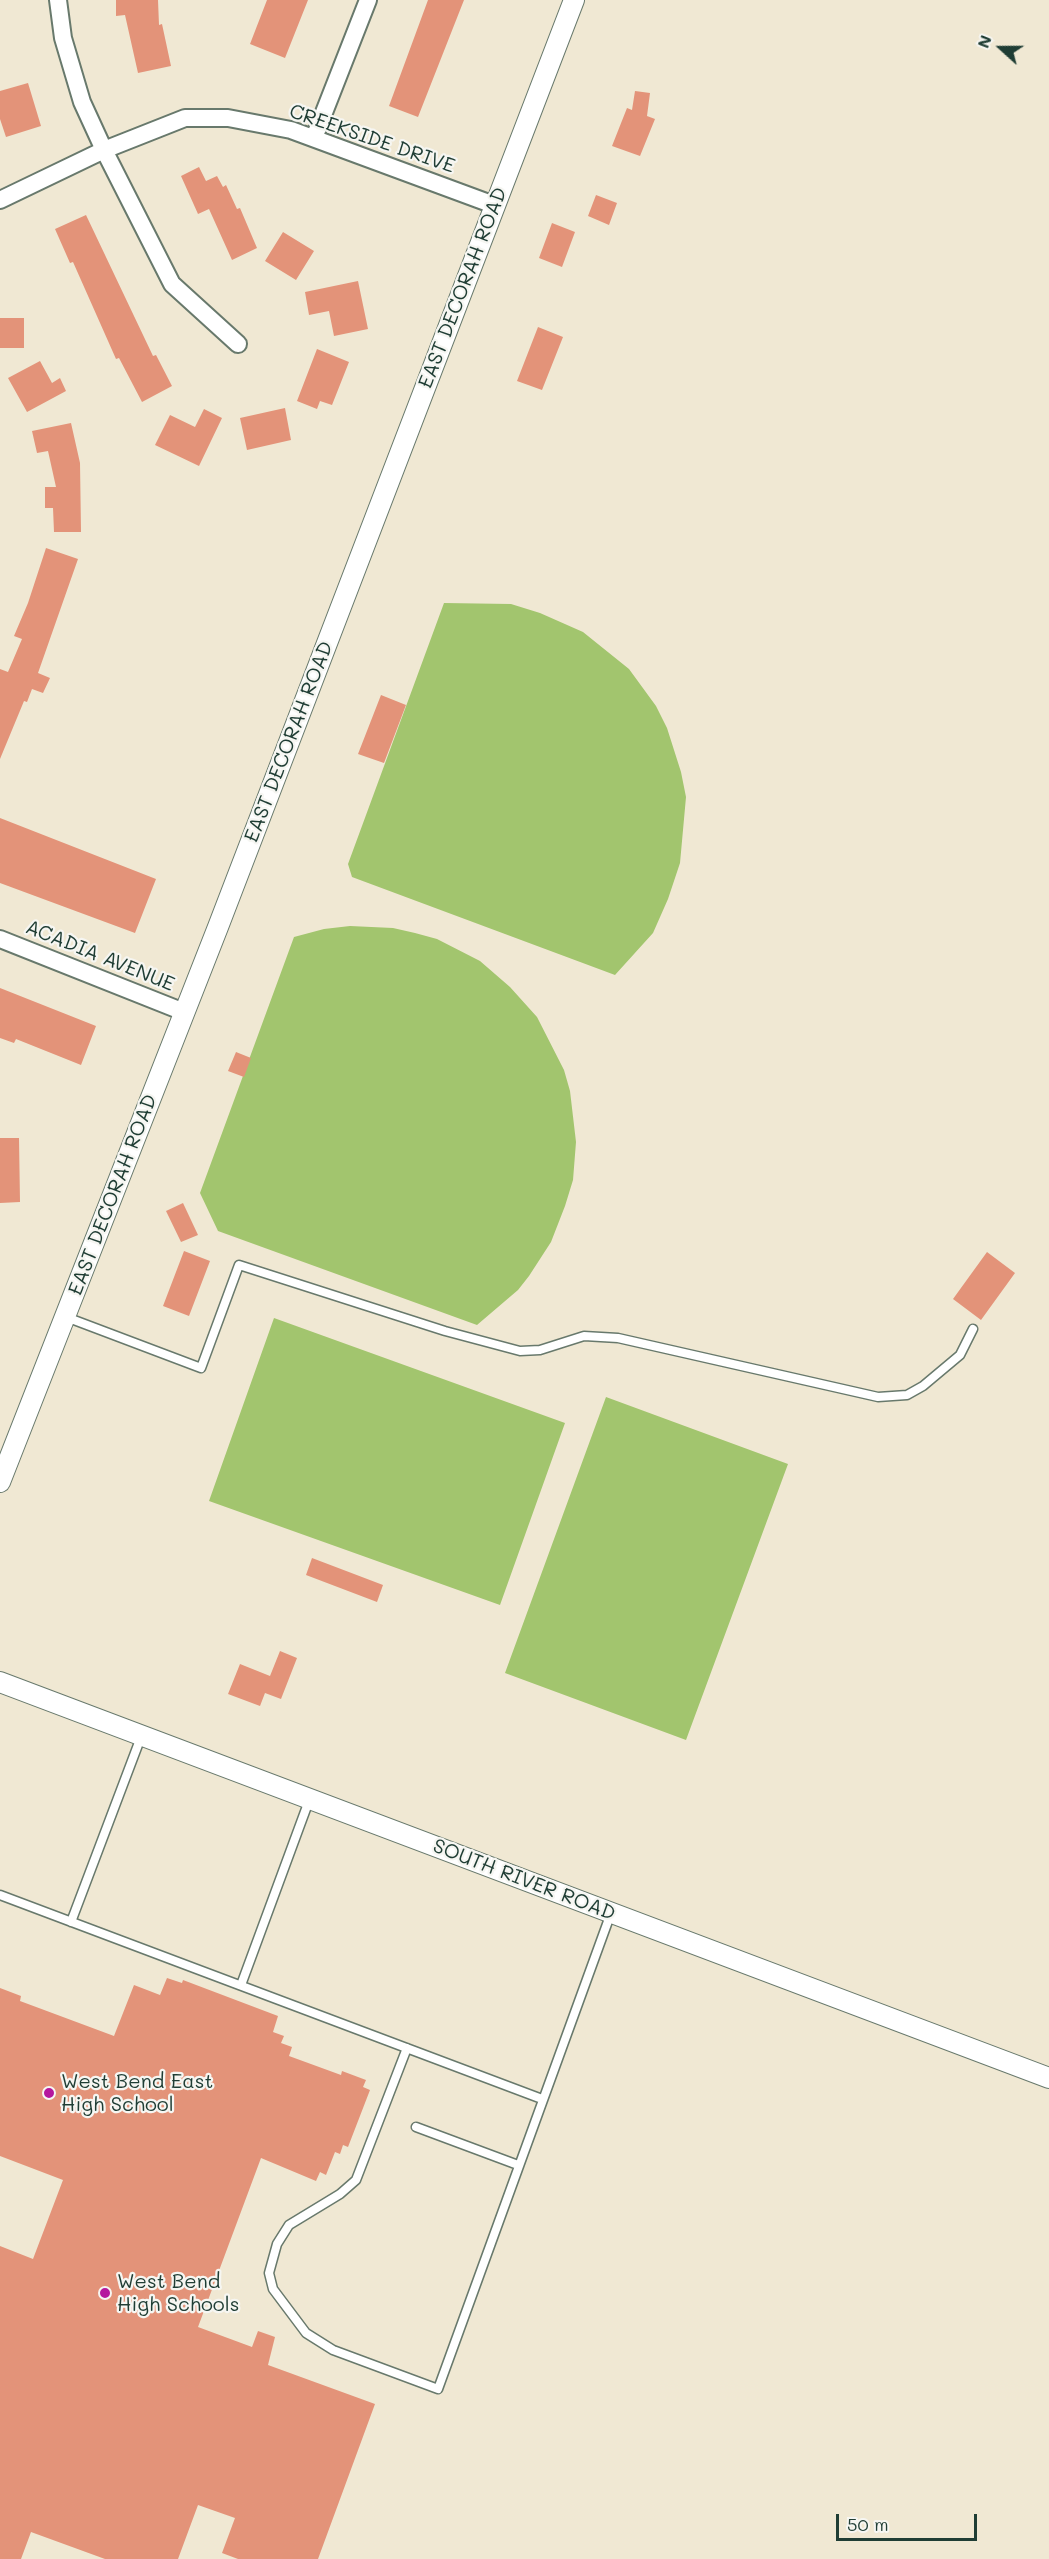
<!DOCTYPE html>
<style>
body{margin:0}
#map{position:relative;width:1049px;height:2559px;overflow:hidden;background:#f0e8d3;font-family:Mali,sans-serif}
canvas{display:block}
.north{position:absolute;left:971px;top:18px;width:60px;height:60px;-webkit-text-stroke:4px #f6f6f2;paint-order:stroke;rotate:291deg;font-size:16px;font-weight:700;line-height:24px;text-align:center;color:#1f3d34}
.north::after{content:'';display:block;margin:auto;width:21px;height:27px;background:#1f3d34;clip-path:polygon(50% 0,100% 100%,50% 72%,0 100%)}
.scale{position:absolute;left:836px;top:2514px;width:141px;height:27px;box-sizing:border-box;border:3px solid #1f3d34;border-top:0;padding-left:8px;font-size:18px;line-height:21px;white-space:nowrap;color:#1f3d34;-webkit-text-stroke:4px #f6f6f2;paint-order:stroke}
</style>
<div id="map">
<canvas width="1049" height="2559"></canvas>
<div class="north">N</div>
<div class="scale">50 m</div>
</div>
<script>
const ctx = document.querySelector('canvas').getContext('2d');
ctx.lineJoin = 'round';
function fillPath(path, color) { ctx.fillStyle = color; ctx.fill(path, 'evenodd'); }
const poly = rows => new Path2D(rows.map(r => 'M' + r).join(''));
function trace(path, color, width, dash) { ctx.strokeStyle = color; ctx.lineWidth = width; ctx.lineCap = dash ? 'butt' : 'round'; ctx.setLineDash(dash || []); ctx.stroke(path); }
function drawText(font, color, halo, rows, align = 'center') {
  ctx.font = font + ' Mali,sans-serif'; ctx.lineWidth = 4.5; ctx.setLineDash([]); ctx.textBaseline = 'middle'; ctx.strokeStyle = halo; ctx.fillStyle = color; for (const [text, x, y, turn = 0] of rows) {
    ctx.save(); ctx.translate(x, y); ctx.rotate((+turn || 0) * Math.PI / 180); ctx.textAlign = isNaN(turn) ? turn : align; if (halo) ctx.strokeText(text, 0, 0); ctx.fillText(text, 0, 0); ctx.restore();
  }
}
fillPath(poly([
 [444,603,511,604,540,613,583,632,629,669,656,706,667,728,681,772,686,797,680,863,668,899,653,933,615,975,352,877,348,864],
 [350,926,393,928,415,933,437,939,480,961,510,987,537,1017,564,1070,570,1091,576,1142,573,1180,565,1206,551,1242,529,1276,518,1290,477,1325,218,1231,200,1193,294,937,324,929],
 [274,1318,565,1423,500,1605,209,1501],
 [606,1397,788,1464,686,1740,505,1673]
]), '#a2c56e');
fillPath(poly([
 [116,0,158,0,159,25,162,24,171,66,138,73,125,15,116,16],
 [267,0,308,0,285,58,250,44],
 [428,0,464,0,418,117,389,106],
 [28,83,41,126,6,137,0,119,0,91],
 [635,91,650,93,647,116,655,119,640,156,612,146,627,108,632,110],
 [199,167,206,181,217,176,223,187,226,185,237,209,240,208,257,248,232,260,209,209,198,214,181,176],
 [596,195,617,203,609,225,588,216],
 [86,215,153,356,156,355,172,386,142,402,119,358,116,359,73,262,70,263,55,229],
 [552,223,575,232,562,267,539,258],
 [283,232,314,251,296,280,265,261],
 [358,281,368,329,334,336,329,311,309,315,305,292],
 [0,318,24,318,24,348,0,348],
 [538,327,563,337,542,390,517,381],
 [317,349,349,362,332,405,320,401,317,409,297,401],
 [40,361,52,383,60,378,66,391,27,412,8,378],
 [285,408,291,440,247,450,240,418],
 [204,409,222,418,199,466,155,445,170,415,195,427],
 [71,423,80,463,81,532,54,532,53,508,45,508,45,487,56,487,48,451,37,453,32,431],
 [46,548,78,559,38,673,50,678,43,693,32,689,27,702,24,701,0,759,0,669,8,672,22,639,14,636,28,603],
 [381,695,406,705,384,763,358,754],
 [0,818,156,879,135,933,0,883],
 [0,988,96,1026,81,1065,16,1039,14,1043,0,1038],
 [236,1052,251,1058,244,1077,228,1071],
 [0,1138,19,1138,20,1202,0,1203],
 [183,1203,198,1235,181,1242,166,1211],
 [184,1251,210,1261,189,1316,163,1306],
 [987,1252,1015,1273,981,1320,953,1299],
 [312,1558,383,1585,377,1602,306,1575],
 [280,1651,297,1658,281,1699,265,1693,260,1706,228,1694,240,1664,270,1676],
 [167,1978,182,1983,183,1980,278,2016,273,2032,284,2036,281,2043,292,2047,289,2056,341,2075,342,2071,366,2080,363,2087,370,2090,348,2147,343,2145,340,2154,335,2152,326,2175,320,2172,316,2181,261,2158,198,2327,252,2347,258,2331,275,2337,268,2365,375,2404,318,2559,238,2559,222,2553,235,2518,198,2505,178,2559,105,2559,31,2532,21,2559,0,2559,0,2246,33,2259,63,2180,0,2156,0,1988,21,1996,20,2001,114,2036,134,1985,160,1995]
]), '#e39379');
const service = poly([
 [66,1317,201,1368,239,1265,445,1331,520,1351,540,1350,584,1336,618,1338,878,1397,907,1395,923,1386,960,1355,973,1329],
 [0,1895,542,2099],
 [71,1922,141,1737],
 [241,1985,310,1798],
 [407,2048,356,2180,340,2194,289,2225,277,2244,269,2273,273,2289,306,2333,333,2350,438,2389,611,1913],
 [416,2127,518,2165]
]);
const minor = poly([
 [58,0,63,38,82,102,104,150,172,284,238,344],
 [314,138,368,0],
 [0,200,104,150,185,118,228,118,291,130,494,205],
 [0,939,184,1012]
]);
const tertiary = poly([
 [0,1482,218,927,574,0],
 [0,1682,1049,2078]
]);
trace(service, '#68796c', 11);
trace(minor, '#68796c', 20);
trace(tertiary, '#68796c', 22);
trace(service, '#fff', 8);
trace(minor, '#fff', 16);
trace(tertiary, '#fff', 20);
for (const [x, y, r, color] of [
 [49,2093,6,"#b5179e"],
 [105,2293,6,"#b5179e"]
]) { const dot = new Path2D(); dot.arc(x, y, r, 0, 2 * Math.PI); ctx.fillStyle = color; ctx.fill(dot); trace(dot, '#f6f6f2', 2); }
drawText('20px', '#1f3d34', '#f6f6f2', [
 ["CREEKSIDE DRIVE",372,139,19],
 ["EAST DECORAH ROAD",463,288,-69],
 ["EAST DECORAH ROAD",289,742,-69],
 ["ACADIA AVENUE",100,956,22],
 ["EAST DECORAH ROAD",113,1195,-69],
 ["SOUTH RIVER ROAD",524,1880,21]
]);
drawText('20px', '#1f3d34', '#f6f6f2', [
 ["West Bend East",61,2082],
 ["High School",61,2105],
 ["West Bend",117,2282],
 ["High Schools",117,2305]
], 'left');
</script>
